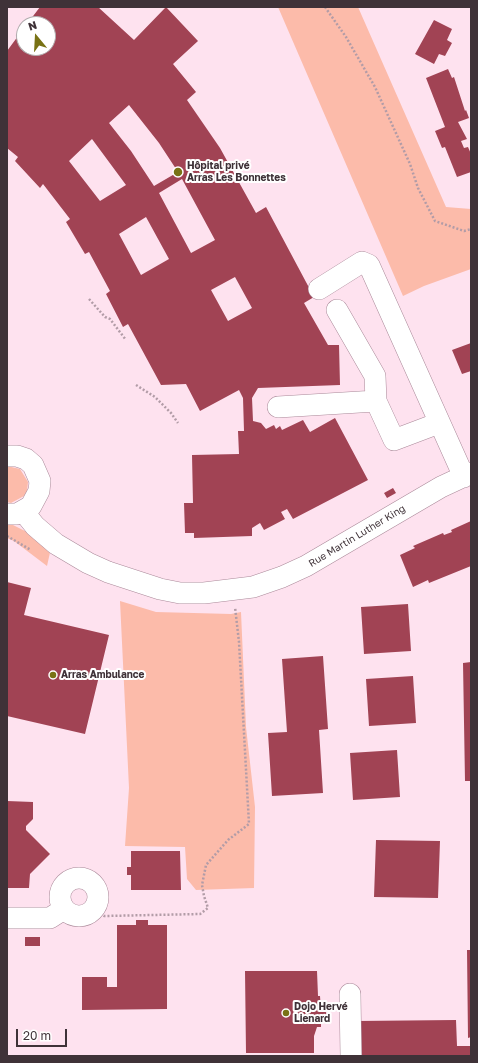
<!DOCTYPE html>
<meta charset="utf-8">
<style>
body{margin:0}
#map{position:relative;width:478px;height:1063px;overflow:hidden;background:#fee2ef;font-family:"Golos Text",sans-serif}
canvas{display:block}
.frame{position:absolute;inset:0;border:8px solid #3f3238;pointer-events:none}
.north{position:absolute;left:16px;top:16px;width:40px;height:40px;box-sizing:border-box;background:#fff;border:1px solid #b2adaf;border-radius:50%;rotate:342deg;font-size:11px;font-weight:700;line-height:16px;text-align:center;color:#3f3238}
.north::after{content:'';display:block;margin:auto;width:14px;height:18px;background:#797215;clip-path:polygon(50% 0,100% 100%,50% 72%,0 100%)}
.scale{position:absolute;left:16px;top:1029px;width:51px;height:18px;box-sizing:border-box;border:2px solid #3f3238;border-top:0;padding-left:5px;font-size:12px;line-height:14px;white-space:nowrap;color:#3f3238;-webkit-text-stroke:3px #fff;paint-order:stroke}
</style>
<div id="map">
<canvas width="478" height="1063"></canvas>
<div class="frame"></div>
<div class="north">N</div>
<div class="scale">20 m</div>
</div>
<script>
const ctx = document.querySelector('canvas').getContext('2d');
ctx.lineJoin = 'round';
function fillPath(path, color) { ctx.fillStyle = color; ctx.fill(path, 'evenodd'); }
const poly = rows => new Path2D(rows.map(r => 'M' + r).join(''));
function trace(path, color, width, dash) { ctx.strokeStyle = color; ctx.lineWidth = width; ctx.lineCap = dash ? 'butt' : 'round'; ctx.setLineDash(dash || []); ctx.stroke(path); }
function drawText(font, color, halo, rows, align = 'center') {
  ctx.font = font + ' "Golos Text",sans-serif'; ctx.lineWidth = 4; ctx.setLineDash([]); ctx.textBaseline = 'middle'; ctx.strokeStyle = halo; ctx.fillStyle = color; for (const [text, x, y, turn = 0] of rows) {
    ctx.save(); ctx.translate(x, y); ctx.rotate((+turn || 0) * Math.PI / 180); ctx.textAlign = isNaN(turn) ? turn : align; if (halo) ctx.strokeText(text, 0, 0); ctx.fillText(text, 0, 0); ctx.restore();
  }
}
fillPath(poly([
 [278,7,358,7,446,207,471,209,471,269,424,286,403,296],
 [7,466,20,469,28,482,27,491,24,496,11,503,7,502],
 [7,522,31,534,51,548,47,566,14,541,7,538],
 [120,601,156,612,231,614,241,612,246,727,255,807,254,888,196,890,187,879,185,847,125,846,129,788]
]), '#fcbbaa');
fillPath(poly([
 [40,7,98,7,134,40,166,7,198,41,173,64,196,92,187,100,220,148,256,213,266,207,314,297,304,303,328,345,339,345,340,385,258,388,252,398,253,421,261,423,266,429,274,425,276,429,280,426,282,430,303,420,310,432,335,418,368,480,293,519,287,509,281,512,285,519,264,530,260,523,252,528,252,536,194,538,194,533,185,533,184,503,193,503,192,455,239,454,238,431,244,431,243,398,239,390,200,411,186,384,161,385,128,324,123,327,106,294,110,291,89,252,85,254,66,222,70,219,43,184,40,188,15,161,18,157,7,148,7,51,24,28,24,48,48,48,48,24,27,24],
 [129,105,159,143,178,172,154,186,131,151,109,123],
 [92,139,126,185,100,201,69,161],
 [182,179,215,240,191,253,159,193],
 [146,217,169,259,141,275,119,234],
 [235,277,252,308,228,321,211,290],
 [434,20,452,29,447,40,452,43,445,56,439,54,434,64,415,54],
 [448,69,452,78,454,77,465,111,466,110,469,118,458,122,467,139,461,141,464,148,468,147,471,154,471,172,457,177,445,147,442,148,435,131,445,127,426,78],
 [471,343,471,371,462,374,452,350],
 [393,488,396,493,387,498,384,493],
 [471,521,471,566,429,583,428,580,413,587,400,555,415,548,413,546,443,533,444,535,452,532,451,530],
 [7,582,31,588,24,615,109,635,85,734,7,716],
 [408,604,411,651,364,654,361,607],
 [323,656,328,729,319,730,323,793,272,796,268,733,287,732,282,659],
 [471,662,471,781,465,781,463,663],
 [413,676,416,723,369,726,366,679],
 [397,750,400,797,353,800,350,753],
 [7,801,33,802,33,819,26,826,26,830,50,854,30,874,29,888,7,888],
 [376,840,440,841,438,898,374,897],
 [131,851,180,851,181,890,131,890,131,875,127,875,127,867,131,867],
 [136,920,148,920,148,925,167,925,167,1009,82,1010,82,977,107,977,107,987,117,987,117,925,136,925],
 [25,937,40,937,40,946,25,946],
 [467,950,471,950,471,1037,468,1038],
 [245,971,317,971,318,996,320,996,321,1010,324,1009,327,1014,321,1017,321,1027,317,1027,314,1036,314,1053,246,1053],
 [456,1020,457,1046,471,1046,471,1056,358,1056,357,1021]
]), '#a14354');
const minor = poly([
 [319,289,362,262,369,265,464,477],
 [337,310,375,376,376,401],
 [278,407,376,401,394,440,439,423],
 [7,456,17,456,26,459,33,465,40,481,39,491,31,506,17,514,7,514],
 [23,511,35,526,56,544,88,563,108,572,160,589,180,593,204,593,253,587,282,577,306,566,441,487,471,473],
 '60 897a19 19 0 1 1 38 0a19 19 0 1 1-38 0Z',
 [7,918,50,918,64,909],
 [350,994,351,1056]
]);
trace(minor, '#aa8999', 22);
trace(poly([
 [325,7,346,37,375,87,410,164,418,188,435,221,464,231,471,229],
 [89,299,105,317,110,319,126,340],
 [136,385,155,397,171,413,178,423],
 [7,536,31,550],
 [93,910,104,916,200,914,208,908,204,896,202,885,206,865,228,840,249,824,239,642,235,607]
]), '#b29ca7', 2.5, [2, 2]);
trace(minor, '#fff', 21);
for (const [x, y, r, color] of [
 [178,172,5,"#797215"],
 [53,675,4,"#797215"],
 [286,1013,4,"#797215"]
]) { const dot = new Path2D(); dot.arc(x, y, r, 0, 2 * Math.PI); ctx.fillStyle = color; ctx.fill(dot); trace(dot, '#fff', 1.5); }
drawText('bold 10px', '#3f3238', '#fff', [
 ["Hôpital privé",187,166],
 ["Arras Les Bonnettes",187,178],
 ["Arras Ambulance",61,675],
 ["Dojo Hervé",294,1007],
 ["Lienard",294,1019]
], 'left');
drawText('10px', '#3f3238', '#fff', [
 ["Rue Martin Luther King",357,536,-31]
]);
</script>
